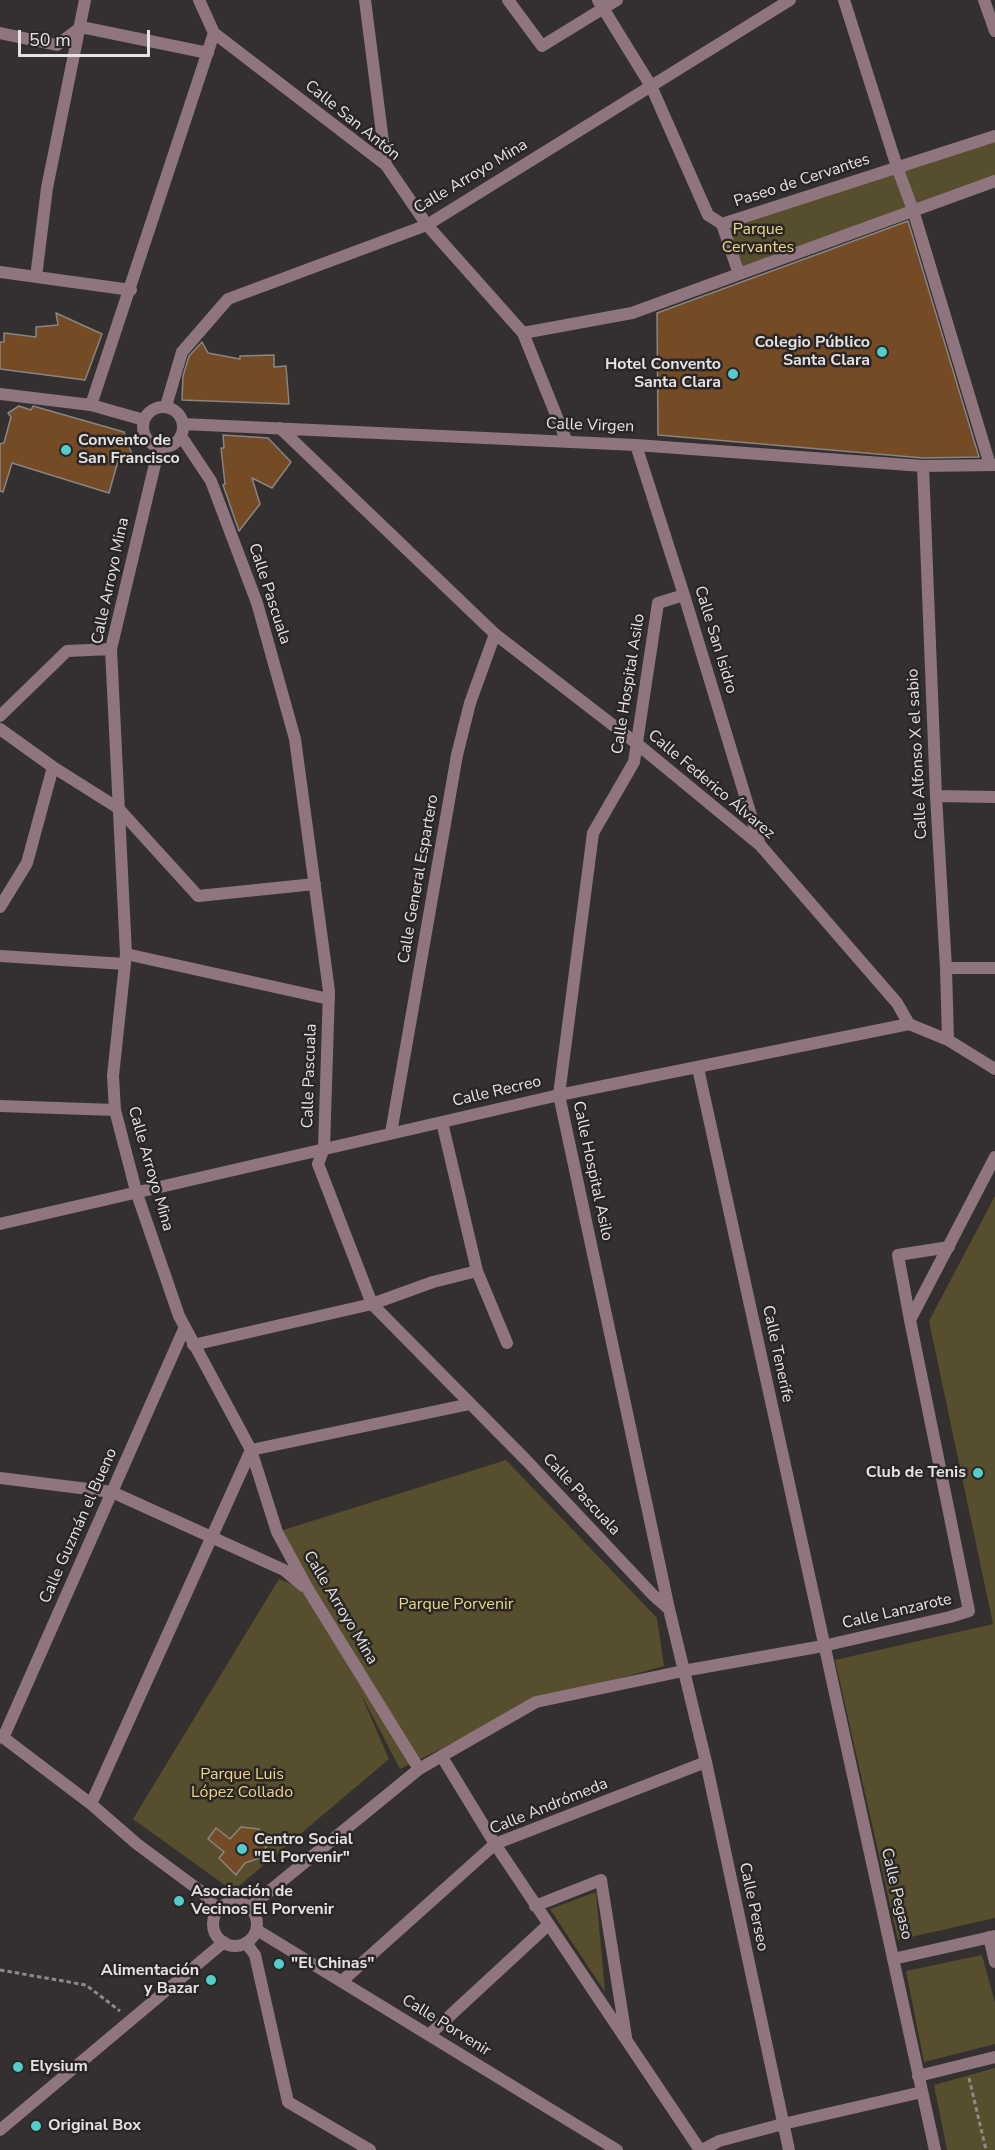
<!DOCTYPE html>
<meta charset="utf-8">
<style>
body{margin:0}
#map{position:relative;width:995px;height:2150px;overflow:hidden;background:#343030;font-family:"Nunito Sans",sans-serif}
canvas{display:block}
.scale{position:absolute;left:18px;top:30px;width:132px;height:27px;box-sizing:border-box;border:3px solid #e5e3e2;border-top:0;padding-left:8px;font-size:18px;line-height:21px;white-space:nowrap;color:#e5e3e2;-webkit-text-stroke:4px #2a2626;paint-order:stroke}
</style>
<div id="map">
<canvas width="995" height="2150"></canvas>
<div class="scale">50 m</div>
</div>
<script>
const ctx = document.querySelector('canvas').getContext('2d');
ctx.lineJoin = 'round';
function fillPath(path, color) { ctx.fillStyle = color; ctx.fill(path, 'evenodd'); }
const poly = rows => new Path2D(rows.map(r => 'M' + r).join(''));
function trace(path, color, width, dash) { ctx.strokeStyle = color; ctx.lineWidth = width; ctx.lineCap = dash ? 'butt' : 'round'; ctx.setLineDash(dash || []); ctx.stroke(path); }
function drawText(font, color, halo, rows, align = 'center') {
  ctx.font = font + ' "Nunito Sans",sans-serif'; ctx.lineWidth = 5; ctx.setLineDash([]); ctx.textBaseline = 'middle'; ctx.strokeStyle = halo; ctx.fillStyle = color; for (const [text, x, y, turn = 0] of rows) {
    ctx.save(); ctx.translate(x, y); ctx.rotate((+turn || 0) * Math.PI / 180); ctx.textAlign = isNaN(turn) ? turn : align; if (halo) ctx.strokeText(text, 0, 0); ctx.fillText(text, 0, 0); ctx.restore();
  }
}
fillPath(poly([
 [995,136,995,181,739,274,722,224],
 [995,1196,995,1918,898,1940,835,1660,993,1624,929,1321],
 [506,1460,657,1618,664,1666,536,1702,400,1769,360,1692,389,1759,233,1891,133,1819,279,1579,308,1591,277,1532],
 [596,1892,605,1992,550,1909],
 [982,1955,995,2003,995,2044,924,2062,906,1971],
 [995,2068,995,2150,947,2150,934,2085]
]), '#564e2d');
const building = poly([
 [908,221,979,457,923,458,658,435,657,313,908,221],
 [56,313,102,334,85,380,0,369,0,342,4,342,4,333,36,337,36,327,58,325,56,313],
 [202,342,208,353,240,359,240,356,274,355,274,367,286,366,289,404,182,400,183,376,189,356,202,342],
 [19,406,31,410,33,406,124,432,132,455,115,458,118,461,109,493,12,463,3,492,0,491,0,444,4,443,11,417,8,413,19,406],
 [223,435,268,438,291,462,272,488,252,478,260,504,239,531,223,485,225,484,221,448,224,448,223,435],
 [241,1827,259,1829,267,1845,260,1858,245,1863,236,1875,219,1858,224,1852,208,1839,216,1828,230,1839,241,1827]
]);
fillPath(building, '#744b25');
trace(building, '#888583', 1.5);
trace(poly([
 [0,1970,86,1985,120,2011],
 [969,2078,986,2150]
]), '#8d8a89', 3, [4.5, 3]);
trace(poly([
 [199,0,214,33,386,165,427,225,523,333],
 [365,0,386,165],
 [508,0,542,46,617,0],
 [598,0,651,86,708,215,722,224],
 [844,0,897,167,913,210,990,465],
 [984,0,995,31],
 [0,33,57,45,81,27,208,53],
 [722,224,739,274,995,181],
 [722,224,995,136],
 [0,272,131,290],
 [36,277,47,188,85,0],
 [0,394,91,405,144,420],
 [91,405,214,33],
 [166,406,182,352,228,299,427,225,790,0],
 '143 427a20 20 0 1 1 40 0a20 20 0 1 1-40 0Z',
 [183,424,636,445,923,466,995,465],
 [280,428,495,634,636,743,760,845,897,1003,909,1024],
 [181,436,211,481,257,603,295,739,329,991,324,1148,318,1164,372,1304,526,1460,653,1595,669,1609],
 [567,442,523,333,632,313,739,274],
 [636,445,684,595,760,845],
 [159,447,111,649,126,954,113,1076,115,1110,136,1191,179,1316,251,1450,277,1532,309,1591,419,1769],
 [923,466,936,796,946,968,948,1040],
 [684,595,658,603,634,762,593,833,559,1095,669,1609,706,1762,789,2150],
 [0,716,67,651,111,649],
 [0,729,53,767,118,808,198,896,315,884],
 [936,796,995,797],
 [0,907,27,863,53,767],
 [126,954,329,999],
 [0,956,125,964],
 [946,968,995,968],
 [698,1068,935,2150],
 [0,1106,115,1110],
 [391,1133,457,755,470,703,495,634],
 [0,1224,559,1095,909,1024,948,1040,995,1069],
 [477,1271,507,1343],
 [910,1320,898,1255,949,1247],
 [193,1345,372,1304,433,1282,477,1271,442,1122],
 [0,1478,112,1492,284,1570,303,1586],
 [0,1735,91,1804,137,1844,203,1893,218,1910],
 [3,1738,185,1327],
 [442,1757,495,1844,700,2150],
 [91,1804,251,1450,470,1404],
 '213 1924a22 22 0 1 1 44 0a22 22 0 1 1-44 0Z',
 [535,1906,601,1880,626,2037],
 [250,1907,419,1769,536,1702,683,1671,823,1646,950,1617,969,1611,910,1320,995,1157],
 [257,1930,617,2150],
 [989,1937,995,1962],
 [246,1943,255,1955,288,2102,370,2150],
 [893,1959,995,1936],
 [342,1981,495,1844,706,1762],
 [429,2035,548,1925],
 [918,2076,995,2057],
 [0,2130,224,1942],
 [702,2150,719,2141,783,2124,922,2092]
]), '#8f757e', 12);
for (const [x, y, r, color] of [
 [882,352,6,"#52cdcc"],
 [733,374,6,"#52cdcc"],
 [66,450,6,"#52cdcc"],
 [978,1473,6,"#52cdcc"],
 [242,1849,6,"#52cdcc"],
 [179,1901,6,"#52cdcc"],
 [279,1964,6,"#52cdcc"],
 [211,1980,6,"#52cdcc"],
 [18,2067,6,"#52cdcc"],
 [36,2126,6,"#52cdcc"]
]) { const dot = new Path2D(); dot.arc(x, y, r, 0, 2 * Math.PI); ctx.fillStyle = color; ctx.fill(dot); trace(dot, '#2a2626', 2); }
drawText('16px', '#e5e3e2', '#2a2626', [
 ["Calle San Antón",352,121,39],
 ["Calle Arroyo Mina",471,177,-31],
 ["Paseo de Cervantes",802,181,-18],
 ["Calle Virgen",590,426,2],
 ["Calle Arroyo Mina",111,581,-78],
 ["Calle Pascuala",269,594,72],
 ["Calle San Isidro",715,640,73],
 ["Calle Hospital Asilo",629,684,-81],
 ["Calle Alfonso X el sabio",918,754,-93],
 ["Calle Federico Álvarez",711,785,40],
 ["Calle General Espartero",419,879,-80],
 ["Calle Pascuala",310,1076,-88],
 ["Calle Recreo",497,1092,-13],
 ["Calle Arroyo Mina",150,1169,74],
 ["Calle Hospital Asilo",592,1171,78],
 ["Calle Tenerife",777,1354,78],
 ["Calle Pascuala",581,1495,47],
 ["Calle Guzmán el Bueno",79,1526,-66],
 ["Calle Arroyo Mina",340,1608,59],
 ["Calle Lanzarote",897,1612,-13],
 ["Calle Andrómeda",549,1807,-22],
 ["Calle Pegaso",896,1894,77],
 ["Calle Perseo",753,1907,78],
 ["Calle Porvenir",446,2026,32]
]);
drawText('16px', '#ecd783', '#2a2626', [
 ["Parque",758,230],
 ["Cervantes",758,248],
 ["Parque Porvenir",456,1605],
 ["Parque Luis",242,1775],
 ["López Collado",242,1793]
]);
drawText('bold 16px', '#e5e3e2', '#2a2626', [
 ["Colegio Público",870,343,"right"],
 ["Santa Clara",870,361,"right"],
 ["Hotel Convento",721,365,"right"],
 ["Santa Clara",721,383,"right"],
 ["Convento de",78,441],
 ["San Francisco",78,459],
 ["Club de Tenis",966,1473,"right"],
 ["Centro Social",254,1840],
 ["\"El Porvenir\"",254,1858],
 ["Asociación de",191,1892],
 ["Vecinos El Porvenir",191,1910],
 ["\"El Chinas\"",291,1964],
 ["Alimentación",199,1971,"right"],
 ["y Bazar",199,1989,"right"],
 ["Elysium",30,2067],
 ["Original Box",48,2126]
], 'left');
</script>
